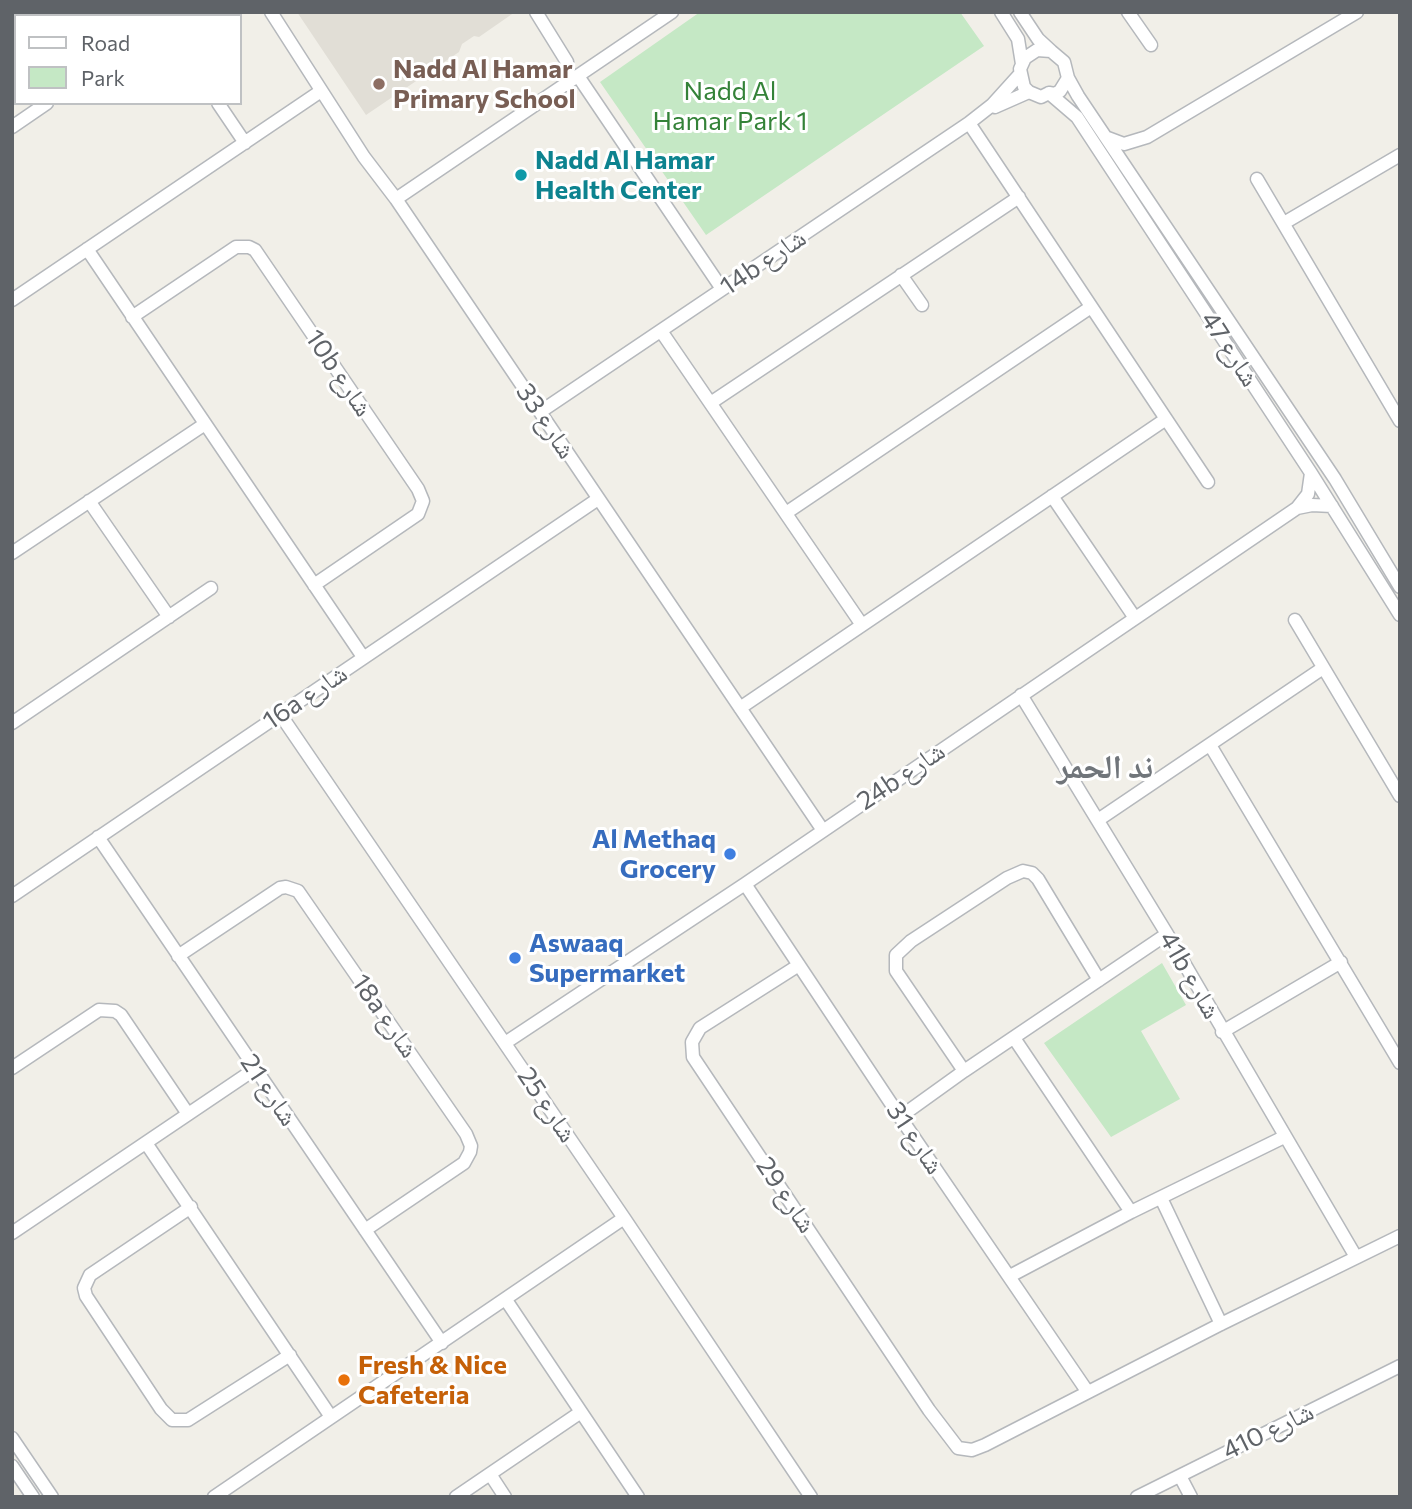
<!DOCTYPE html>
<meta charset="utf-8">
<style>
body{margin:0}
#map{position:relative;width:1412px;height:1509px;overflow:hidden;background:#f1efe8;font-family:Commissioner,sans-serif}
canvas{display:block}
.frame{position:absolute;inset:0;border:14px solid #5f6368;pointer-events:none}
.legend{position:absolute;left:14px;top:14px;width:228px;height:91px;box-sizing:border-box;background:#fff;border:2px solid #bfc1c3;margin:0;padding:9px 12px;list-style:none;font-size:21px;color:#5f6368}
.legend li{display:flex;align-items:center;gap:14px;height:35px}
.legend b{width:35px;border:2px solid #bfc1c3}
</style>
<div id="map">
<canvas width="1412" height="1509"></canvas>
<div class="frame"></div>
<ul class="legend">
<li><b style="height:9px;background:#fff"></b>Road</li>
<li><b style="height:19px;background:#c5e8c5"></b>Park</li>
</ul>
</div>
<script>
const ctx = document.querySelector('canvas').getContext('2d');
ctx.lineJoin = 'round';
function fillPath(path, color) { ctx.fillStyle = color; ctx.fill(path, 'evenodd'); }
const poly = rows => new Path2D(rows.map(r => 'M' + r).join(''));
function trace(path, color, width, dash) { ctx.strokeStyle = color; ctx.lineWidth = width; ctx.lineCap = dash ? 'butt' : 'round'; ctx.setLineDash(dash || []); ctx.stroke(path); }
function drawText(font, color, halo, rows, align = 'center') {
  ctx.font = font + ' Commissioner,"Noto Naskh Arabic",sans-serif'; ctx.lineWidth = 6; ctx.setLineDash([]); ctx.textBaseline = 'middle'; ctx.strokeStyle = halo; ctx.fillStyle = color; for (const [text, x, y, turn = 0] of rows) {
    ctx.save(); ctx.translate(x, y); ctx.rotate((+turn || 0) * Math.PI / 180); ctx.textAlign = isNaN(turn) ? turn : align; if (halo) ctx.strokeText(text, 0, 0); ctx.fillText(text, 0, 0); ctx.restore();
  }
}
fillPath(poly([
 [297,12,515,12,479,37,474,36,462,44,459,52,366,115]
]), '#e1ded6');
fillPath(poly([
 [700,12,960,12,984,46,706,235,600,82],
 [1162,963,1186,1005,1141,1031,1180,1099,1111,1137,1044,1043]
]), '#c5e8c5');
const minor = poly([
 [271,12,364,157,396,199,822,829],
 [536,12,567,62,568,73,565,85],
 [1001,12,1018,39,1022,64],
 [1020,12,1038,39,1051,51],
 [1128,12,1151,45],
 [35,16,40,12],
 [12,31,16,29],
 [578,76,722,289],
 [1068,78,1060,91,1055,94,1049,93,1041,97,1029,92,1024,87,1020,69,1025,58,1037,50,1051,51,1064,62,1068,78,1078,96,1335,479,1400,587],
 [1049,93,1077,117,1311,473,1400,615],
 [218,103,245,143],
 [995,107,1029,92],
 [969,123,1208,482],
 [12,127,47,103],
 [1108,138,1124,144,1147,137,1357,12],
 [1257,179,1400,421],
 [396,199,672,12],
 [1284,223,1400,155],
 [87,249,363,657],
 [901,275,922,305],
 [12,300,321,91],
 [132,317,236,247,249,247,255,250,418,489,423,501,418,514,314,585],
 [661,331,862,625],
 [712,402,1019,197],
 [540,412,969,123,992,105,1020,74],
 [1052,496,1135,618],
 [89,501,169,617],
 [1297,508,1312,505,1332,506],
 [786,513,1091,307],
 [12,553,205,424],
 [1295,620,1400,796],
 [1021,695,1167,934,1356,1257],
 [740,708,1166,419],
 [280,714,624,1218,811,1497],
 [12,723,211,588],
 [1210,745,1400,1063],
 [1098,820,1323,668],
 [98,837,442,1343],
 [745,884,900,1117,1087,1391],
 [12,896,598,499],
 [178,956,280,888,286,887,298,891,466,1134,471,1146,470,1152,464,1163,365,1230],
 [799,965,700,1028,692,1042,693,1057,929,1410,958,1448,972,1450,985,1445,1219,1325,1400,1236],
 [1222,1032,1341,962],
 [1014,1038,1131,1212],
 [505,1043,745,884,1297,508,1308,494,1311,473],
 [12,1068,99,1010,115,1011,121,1015,188,1114],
 [964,1071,896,971,896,955,911,941,1007,878,1023,871,1032,873,1038,879,1099,980],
 [900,1117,964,1071,1167,934],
 [146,1143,331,1417],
 [1161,1198,1221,1324],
 [191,1207,90,1275,84,1288,86,1296,161,1409,172,1420,188,1420,290,1355],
 [12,1233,255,1069],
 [1010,1276,1131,1212,1284,1137],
 [506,1300,638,1497],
 [12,1438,52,1497],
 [12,1466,33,1497],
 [490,1474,505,1497],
 [1180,1476,1191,1497],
 [214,1497,624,1218],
 [456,1497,581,1412],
 [1137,1497,1400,1366]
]);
trace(minor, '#b5b8bc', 15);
trace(minor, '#fff', 12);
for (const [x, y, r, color] of [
 [379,84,7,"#8d6e63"],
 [521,175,7,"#0f9aa8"],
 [730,854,7,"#3f7fe0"],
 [515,958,7,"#3f7fe0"],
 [344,1380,7,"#e8710a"]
]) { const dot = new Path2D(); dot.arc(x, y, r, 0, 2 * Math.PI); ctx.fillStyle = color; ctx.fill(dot); trace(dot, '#fff', 2.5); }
drawText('bold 26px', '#785e54', '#fff', [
 ["Nadd Al Hamar",393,69],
 ["Primary School",393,99]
], 'left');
drawText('26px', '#348238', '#fff', [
 ["Nadd Al",730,91],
 ["Hamar Park 1",730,121]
]);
drawText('bold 26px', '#0d838f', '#fff', [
 ["Nadd Al Hamar",535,160],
 ["Health Center",535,190]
], 'left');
drawText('26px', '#5f6368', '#fff', [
 ["14b شارع",763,262,-34],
 ["شارع 47",1230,349,57],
 ["10b شارع",339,373,56],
 ["شارع 33",546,421,56],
 ["16a شارع",305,697,-34],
 ["24b شارع",901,776,-34],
 ["41b شارع",1190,975,60],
 ["18a شارع",385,1016,55],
 ["شارع 21",269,1090,56],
 ["شارع 25",547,1105,56],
 ["شارع 31",915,1138,56],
 ["شارع 29",786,1195,56],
 ["شارع 410",1268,1431,-26]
]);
drawText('bold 26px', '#366cbe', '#fff', [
 ["Al Methaq",716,839],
 ["Grocery",716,869],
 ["Aswaaq",529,943,"left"],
 ["Supermarket",529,973,"left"]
], 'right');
drawText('bold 26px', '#c56008', '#fff', [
 ["Fresh & Nice",358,1365],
 ["Cafeteria",358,1395]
], 'left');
drawText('bold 33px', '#70757a', '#fff', [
 ["ند الحمر",1105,767]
]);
</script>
